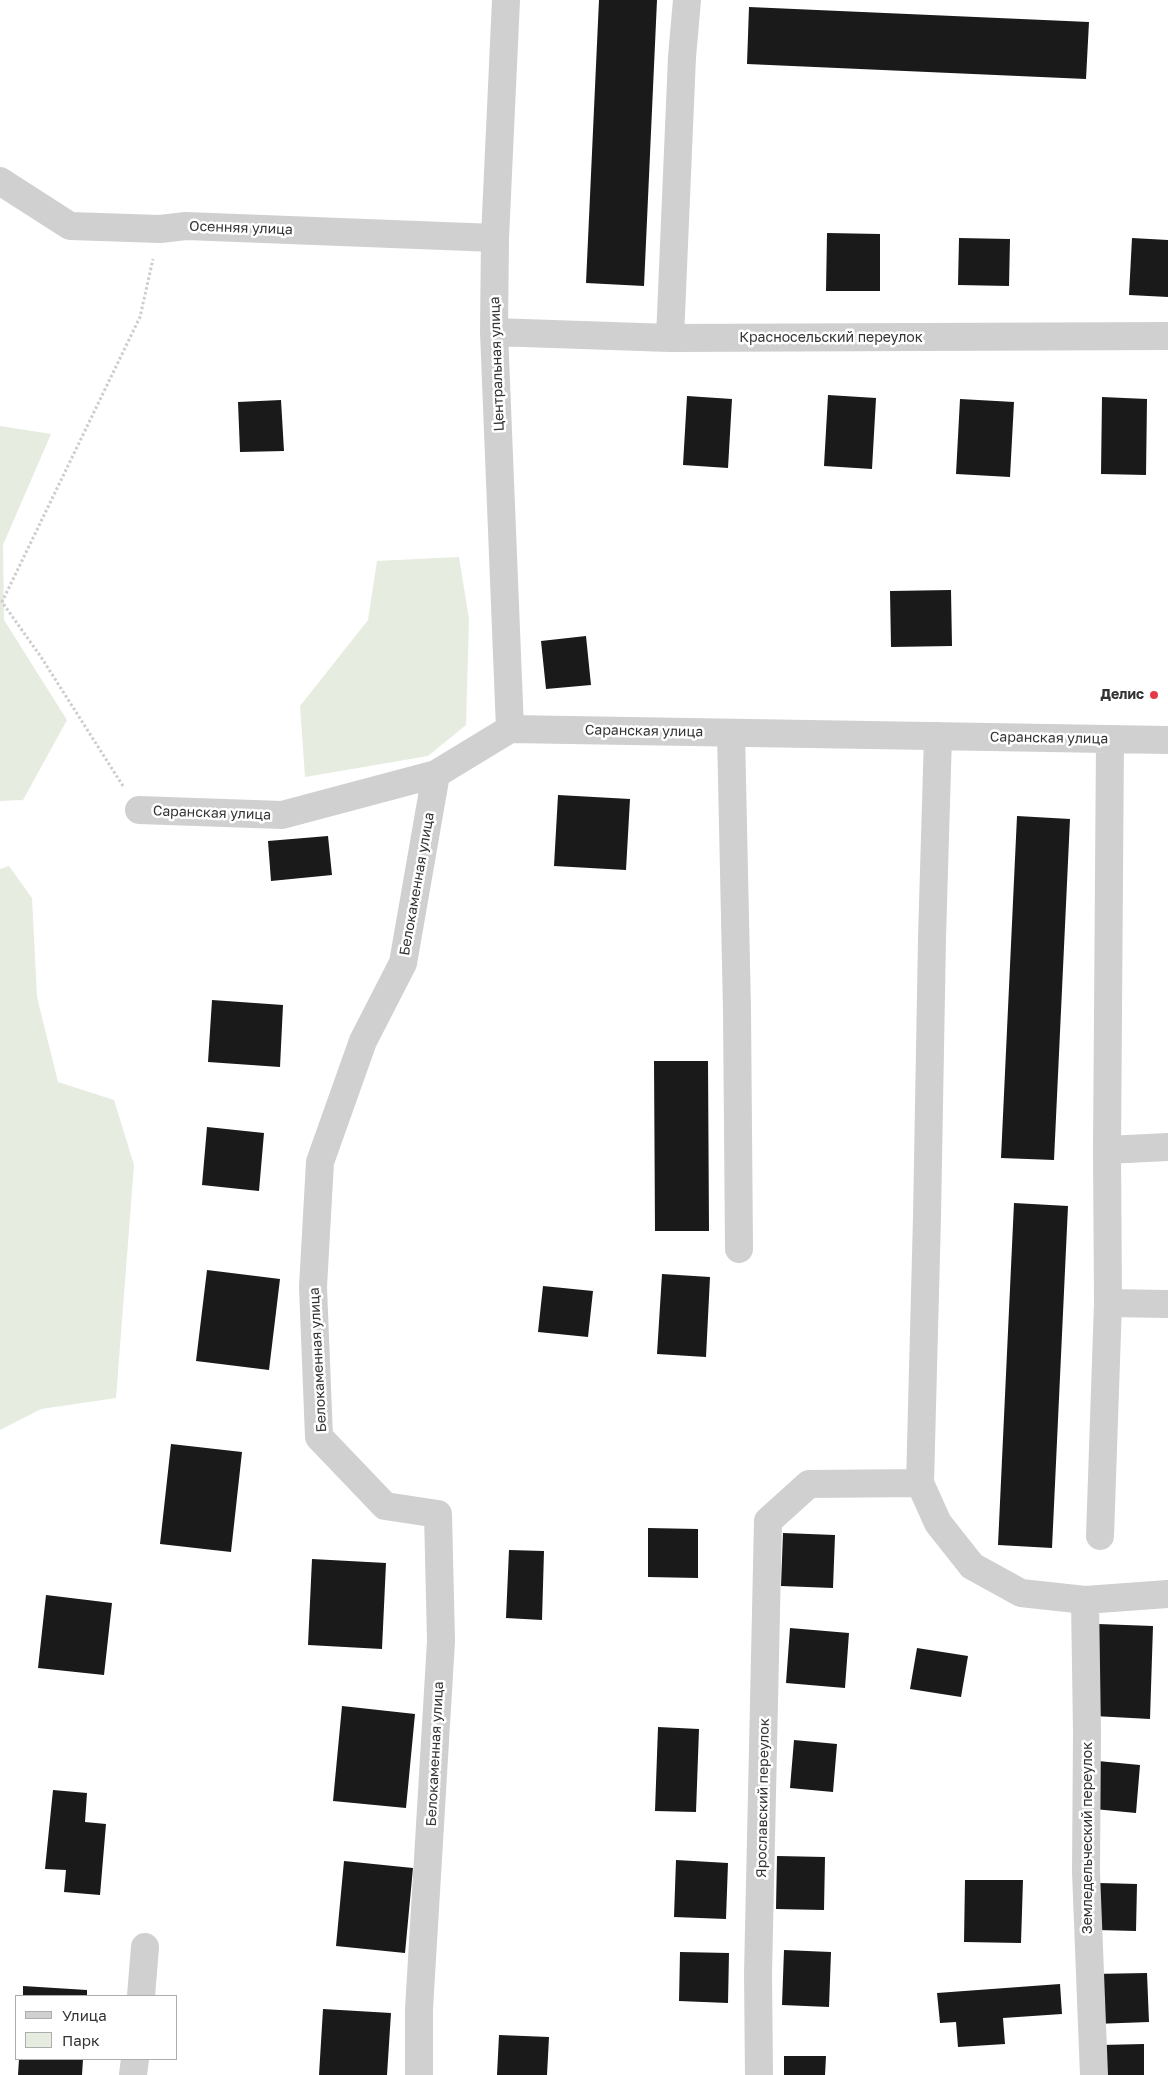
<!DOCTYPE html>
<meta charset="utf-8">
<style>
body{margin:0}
#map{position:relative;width:1168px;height:2075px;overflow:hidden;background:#fff;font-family:"Golos Text",sans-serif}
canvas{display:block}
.legend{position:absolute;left:15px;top:1995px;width:162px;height:65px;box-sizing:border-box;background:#fff;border:1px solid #adadad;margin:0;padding:6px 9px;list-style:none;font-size:15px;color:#333}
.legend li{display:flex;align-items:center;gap:10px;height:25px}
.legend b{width:25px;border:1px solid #adadad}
</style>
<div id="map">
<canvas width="1168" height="2075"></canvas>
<ul class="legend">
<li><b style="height:6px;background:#d0d0d0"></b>Улица</li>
<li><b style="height:14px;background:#e6ecdf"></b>Парк</li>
</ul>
</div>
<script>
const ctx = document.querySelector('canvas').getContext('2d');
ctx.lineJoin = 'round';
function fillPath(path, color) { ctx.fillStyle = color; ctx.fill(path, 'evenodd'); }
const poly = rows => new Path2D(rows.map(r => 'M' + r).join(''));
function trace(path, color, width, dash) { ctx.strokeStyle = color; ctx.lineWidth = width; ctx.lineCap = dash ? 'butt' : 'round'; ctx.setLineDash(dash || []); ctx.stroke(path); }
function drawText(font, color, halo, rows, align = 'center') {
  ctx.font = font + ' "Golos Text",sans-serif'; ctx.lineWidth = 5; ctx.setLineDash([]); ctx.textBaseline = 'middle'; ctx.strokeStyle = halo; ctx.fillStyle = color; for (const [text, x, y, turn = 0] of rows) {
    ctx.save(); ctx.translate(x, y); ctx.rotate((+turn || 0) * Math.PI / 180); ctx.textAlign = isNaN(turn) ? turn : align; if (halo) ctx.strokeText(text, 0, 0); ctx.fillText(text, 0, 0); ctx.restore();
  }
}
fillPath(poly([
 [0,426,51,434,3,545,4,620,67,720,23,800,0,801],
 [459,557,469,619,466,725,428,756,305,777,300,706,368,620,377,561],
 [9,866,32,898,37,997,58,1082,114,1100,134,1165,116,1398,41,1409,0,1430,0,869]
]), '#e6ecdf');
fillPath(poly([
 [599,0,657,0,644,286,586,283],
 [749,7,1089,22,1086,79,747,64],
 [827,233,880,234,880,291,826,291],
 [959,238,1010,239,1009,286,958,285],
 [1132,238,1168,240,1168,297,1129,295],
 [828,395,876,398,872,469,824,466],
 [687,396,732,399,728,468,683,465],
 [1102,397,1147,399,1146,475,1101,474],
 [960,399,1014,402,1010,477,956,474],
 [281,400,284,451,240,452,238,402],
 [951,590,952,646,891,647,890,591],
 [586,636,591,685,546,689,541,641],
 [558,795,630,799,626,870,554,866],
 [1017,816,1070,819,1054,1160,1001,1158],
 [328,836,332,875,271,881,268,841],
 [212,1000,283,1005,280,1067,208,1062],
 [654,1061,708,1061,709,1231,655,1231],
 [207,1127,264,1133,259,1191,202,1185],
 [1014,1203,1068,1206,1052,1548,998,1545],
 [207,1270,280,1279,269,1370,196,1361],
 [662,1274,710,1277,706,1357,657,1354],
 [543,1286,593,1291,588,1337,538,1332],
 [171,1444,242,1452,231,1552,160,1544],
 [648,1528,698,1529,698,1578,648,1577],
 [783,1533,835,1535,833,1588,781,1586],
 [509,1550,544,1551,542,1620,506,1618],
 [312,1559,386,1563,382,1649,308,1645],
 [46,1595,112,1603,104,1675,38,1668],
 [1098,1624,1153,1626,1150,1719,1094,1716],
 [790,1628,849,1633,845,1688,786,1683],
 [917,1648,968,1656,961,1697,910,1689],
 [342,1706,415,1714,406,1808,333,1801],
 [658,1727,699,1729,696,1812,655,1811],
 [794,1740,837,1744,833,1792,790,1788],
 [1098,1761,1140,1765,1136,1813,1094,1809],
 [53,1790,87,1793,85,1822,106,1824,100,1895,64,1892,66,1870,45,1869],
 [777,1856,825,1857,824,1910,776,1909],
 [676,1860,728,1863,726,1919,674,1917],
 [344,1861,413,1868,405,1953,336,1946],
 [965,1880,1023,1880,1021,1943,964,1942],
 [1099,1883,1137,1884,1136,1931,1098,1930],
 [784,1950,831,1952,829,2007,782,2005],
 [680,1952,729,1953,728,2003,679,2001],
 [1147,1973,1149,2022,1094,2024,1092,1974],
 [1060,1984,1062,2014,1003,2018,1005,2044,958,2047,956,2022,940,2023,937,1993],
 [23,1986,87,1990,87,1996,23,1996],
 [323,2009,391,2013,387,2075,319,2075],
 [499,2035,549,2037,547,2075,497,2075],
 [1144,2044,1144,2075,1102,2075,1101,2045],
 [784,2056,826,2056,825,2075,784,2075],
 [19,2059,83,2059,82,2075,18,2075]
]), '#1a1a1a');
trace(poly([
 [123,786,41,657,2,602,140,317,153,259]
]), '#cdcdcd', 3, [2.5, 2.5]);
trace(poly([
 [506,0,495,238,494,332,510,729],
 [0,181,70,226,160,229,186,226,495,238],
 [494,332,670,338,1168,336],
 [670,338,682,57,687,0],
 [731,733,737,1010,739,1249],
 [139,810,282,815,436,774,510,729,1168,740],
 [1107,1150,1168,1147],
 [1108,1303,1168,1304],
 [920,1483,927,1217,932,938,938,736],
 [1100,1536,1108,1303,1107,1150,1110,739],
 [1085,1600,1087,1732,1086,1872,1094,2075],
 [141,1996,145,1947],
 [133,2075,135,2059],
 [419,2075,419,2009,441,1641,438,1514,385,1506,319,1437,313,1287,320,1162,363,1041,403,963,436,774],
 [759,2075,758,1974,768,1521,809,1484,920,1483,938,1523,972,1566,1021,1593,1085,1600,1168,1594]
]), '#d0d0d0', 28);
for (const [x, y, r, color] of [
 [1154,695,5,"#e63946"]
]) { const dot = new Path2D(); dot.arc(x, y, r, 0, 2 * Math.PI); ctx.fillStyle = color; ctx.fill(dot); trace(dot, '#fff', 2); }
drawText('14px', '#333', '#fff', [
 ["Осенняя улица",241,228,2],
 ["Красносельский переулок",831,338],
 ["Центральная улица",497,364,-92],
 ["Саранская улица",644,731,1],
 ["Саранская улица",1049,738,1],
 ["Саранская улица",212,813,2],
 ["Белокаменная улица",417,884,-80],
 ["Белокаменная улица",318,1360,-93],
 ["Белокаменная улица",435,1754,-87],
 ["Ярославский переулок",763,1798,-89],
 ["Земледельческий переулок",1088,1838,-90]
]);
drawText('bold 14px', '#333', '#fff', [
 ["Делис",1144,695]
], 'right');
</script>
